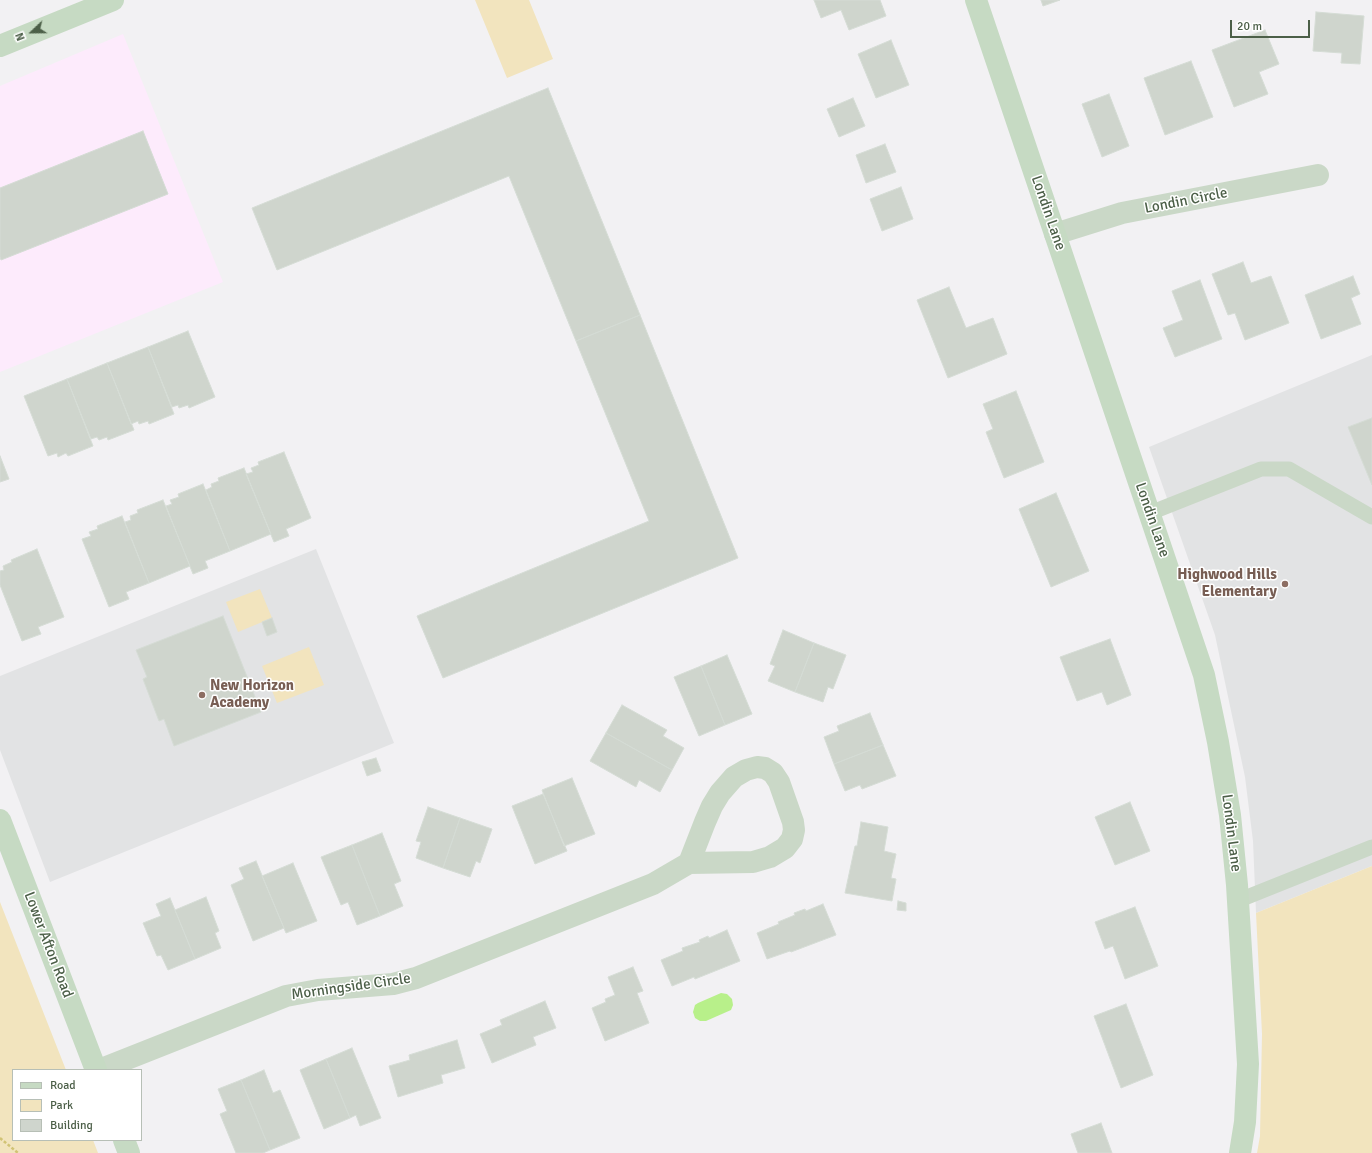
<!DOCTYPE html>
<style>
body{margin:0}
#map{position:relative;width:1372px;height:1153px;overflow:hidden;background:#f2f1f3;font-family:Signika,sans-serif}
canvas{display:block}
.legend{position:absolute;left:12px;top:1069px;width:130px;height:72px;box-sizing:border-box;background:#fff;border:1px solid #b7bfb6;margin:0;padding:5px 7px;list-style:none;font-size:12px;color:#4c5f48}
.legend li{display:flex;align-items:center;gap:8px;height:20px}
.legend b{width:20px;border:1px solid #b7bfb6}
.north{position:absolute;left:12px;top:12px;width:40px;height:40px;-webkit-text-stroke:3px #fff;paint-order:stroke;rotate:248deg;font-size:11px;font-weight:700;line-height:16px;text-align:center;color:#4c5f48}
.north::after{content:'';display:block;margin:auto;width:14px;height:18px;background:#4c5f48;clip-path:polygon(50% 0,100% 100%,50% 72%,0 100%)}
.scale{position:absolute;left:1230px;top:20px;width:80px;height:18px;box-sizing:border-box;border:2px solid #4c5f48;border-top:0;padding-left:5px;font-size:12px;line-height:14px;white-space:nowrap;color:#4c5f48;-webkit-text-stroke:3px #fff;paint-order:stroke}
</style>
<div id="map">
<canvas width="1372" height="1153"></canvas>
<ul class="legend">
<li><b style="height:5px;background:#c6dac3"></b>Road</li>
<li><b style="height:11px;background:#f2e4be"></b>Park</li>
<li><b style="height:11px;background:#cfd5cd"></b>Building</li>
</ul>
<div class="north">N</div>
<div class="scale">20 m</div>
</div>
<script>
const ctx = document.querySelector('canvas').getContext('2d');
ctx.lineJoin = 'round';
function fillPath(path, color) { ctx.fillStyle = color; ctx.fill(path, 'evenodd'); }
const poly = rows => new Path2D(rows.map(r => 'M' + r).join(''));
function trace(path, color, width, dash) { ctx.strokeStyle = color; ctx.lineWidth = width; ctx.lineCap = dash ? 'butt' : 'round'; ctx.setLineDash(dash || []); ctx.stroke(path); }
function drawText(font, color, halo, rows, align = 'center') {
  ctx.font = font + ' Signika,sans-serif'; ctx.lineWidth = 3; ctx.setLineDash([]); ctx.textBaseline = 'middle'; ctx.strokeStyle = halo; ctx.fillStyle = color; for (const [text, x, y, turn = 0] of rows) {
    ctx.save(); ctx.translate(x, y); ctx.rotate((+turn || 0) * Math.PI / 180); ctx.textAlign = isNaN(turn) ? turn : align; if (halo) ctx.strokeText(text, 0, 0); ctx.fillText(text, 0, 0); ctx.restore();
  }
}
fillPath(poly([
 [123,34,223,282,0,372,0,86]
]), '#fdebfc');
fillPath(poly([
 [1372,355,1372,866,1256,913,1253,841,1245,777,1215,635,1149,447],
 [316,549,394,743,50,882,0,750,0,676]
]), '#e2e3e4');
fillPath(poly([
 [475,0,529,0,553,59,507,78],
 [260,589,272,618,238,632,226,602],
 [309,647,324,685,277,703,262,666],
 [1372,866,1372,1153,1257,1153,1260,1136,1262,1034,1256,913],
 [0,902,66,1070,13,1070,13,1140,93,1140,98,1153,0,1153]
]), '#f2e4be');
fillPath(poly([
 [721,993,727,994,732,999,733,1005,731,1010,706,1021,700,1021,695,1018,693,1012,695,1005,698,1003]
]), '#b8f08a');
const building = poly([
 [814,0,880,0,886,16,849,30,841,10,821,18,814,0],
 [1041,0,1060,0,1043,6,1041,0],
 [1316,12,1364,16,1360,64,1341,63,1342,53,1313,51,1316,12],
 [1265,30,1279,64,1259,72,1268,94,1234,107,1212,50,1265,30],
 [891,40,909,85,876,98,858,54,891,40],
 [1191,61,1213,117,1165,135,1144,78,1191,61],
 [548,88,640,315,576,341,509,176,277,270,252,208,548,88],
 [1109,94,1129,146,1102,157,1082,104,1109,94],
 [853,98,865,126,839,137,827,109,853,98],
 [143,131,168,194,1,260,0,257,0,188,143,131],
 [885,144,896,172,866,183,856,155,885,144],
 [901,187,913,219,882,231,870,199,901,187],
 [1243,262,1251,283,1271,276,1289,323,1245,340,1235,313,1228,315,1212,274,1243,262],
 [1353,276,1360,294,1351,298,1361,324,1321,339,1305,295,1353,276],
 [1200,280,1222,339,1175,357,1163,328,1183,320,1172,291,1200,280],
 [949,287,966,328,993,318,1007,354,948,378,917,300,949,287],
 [640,315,738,558,443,678,417,616,649,521,576,341,640,315],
 [188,331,215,397,189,408,188,405,179,408,178,405,172,407,148,347,188,331],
 [148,347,174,414,149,424,148,421,139,424,138,421,131,424,107,363,148,347],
 [107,363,134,430,108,440,107,437,99,440,97,437,91,439,67,379,107,363],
 [67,379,93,446,68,456,66,453,58,457,57,453,48,456,24,396,67,379],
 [1016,391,1044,462,1004,478,986,432,993,429,983,404,1016,391],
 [1372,418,1372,485,1348,427,1372,418],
 [284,452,311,518,286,529,289,536,274,542,246,474,253,472,251,468,259,465,258,462,284,452],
 [0,456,9,479,0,482,0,456],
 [244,468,271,534,230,551,206,490,212,487,211,484,219,481,218,478,244,468],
 [203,484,230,551,205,561,208,568,193,574,166,506,172,504,170,500,179,497,178,494,203,484],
 [1056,493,1089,571,1051,587,1019,509,1056,493],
 [163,500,190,566,149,583,125,522,131,520,130,516,138,513,137,510,163,500],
 [122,516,149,583,126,592,129,599,109,607,82,539,91,536,89,532,98,529,97,526,122,516],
 [37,549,64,617,38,627,41,634,22,641,0,585,0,571,4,570,3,566,12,562,11,560,37,549],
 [223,616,261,712,174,746,164,719,159,721,143,679,147,677,136,650,223,616],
 [272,618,277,632,267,636,262,622,272,618],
 [783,630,814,643,795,692,768,681,775,666,770,664,783,630],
 [1110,639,1131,695,1107,705,1102,692,1077,701,1060,657,1110,639],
 [814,643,846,655,833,689,828,687,823,702,795,692,814,643],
 [727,655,752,714,725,725,701,666,727,655],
 [701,666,725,725,699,736,674,677,701,666],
 [622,705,667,730,663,736,684,748,672,770,606,733,622,705],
 [870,713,883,745,834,764,824,737,839,731,837,726,870,713],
 [606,733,672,770,660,792,639,780,636,787,590,761,606,733],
 [883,745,896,776,862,789,860,785,845,791,834,764,883,745],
 [376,758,381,771,367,776,362,762,376,758],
 [572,778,595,834,564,846,542,790,572,778],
 [543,794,567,851,535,864,512,806,543,794],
 [1130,802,1150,851,1115,865,1095,817,1130,802],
 [428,807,460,818,443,868,416,858,421,842,416,841,428,807],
 [460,818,492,829,480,863,476,861,470,877,443,868,460,818],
 [861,822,888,827,884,851,896,854,891,878,896,879,892,901,845,893,855,846,857,846,861,822],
 [382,833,401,881,394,884,403,906,380,916,352,845,382,833],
 [352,845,380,916,357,925,348,902,341,905,321,857,352,845],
 [256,861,284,928,253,941,231,885,244,879,239,868,256,861],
 [293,863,317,921,286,933,262,876,293,863],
 [206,897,219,931,215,933,221,948,195,959,175,910,206,897],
 [170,898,195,959,168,970,161,955,157,956,143,923,161,916,156,904,170,898],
 [898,901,906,903,906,911,897,910,898,901],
 [823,904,836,935,791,952,790,951,767,959,757,933,779,924,778,922,795,915,794,913,805,909,806,911,823,904],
 [1135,907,1158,966,1125,979,1113,946,1105,949,1095,922,1135,907],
 [727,930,740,961,695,979,694,977,672,986,661,960,683,951,682,948,700,942,699,940,708,936,709,938,727,930],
 [633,967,643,991,637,993,649,1023,605,1041,592,1008,606,1002,605,999,615,995,608,977,633,967],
 [545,1001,556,1028,533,1037,536,1045,492,1063,480,1034,502,1025,500,1020,545,1001],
 [1126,1004,1153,1075,1121,1088,1094,1016,1126,1004],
 [457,1040,465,1068,441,1075,443,1083,398,1097,389,1066,410,1060,409,1055,457,1040],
 [352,1048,381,1118,360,1126,356,1115,350,1118,326,1059,352,1048],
 [326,1059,350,1118,324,1129,300,1070,326,1059],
 [264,1070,273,1093,280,1090,300,1138,270,1150,241,1080,264,1070],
 [241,1080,270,1150,263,1153,236,1153,220,1114,227,1111,218,1089,241,1080],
 [1101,1123,1112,1153,1078,1153,1071,1134,1101,1123]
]);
fillPath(building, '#cfd5cd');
trace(building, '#d5dcd5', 1);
trace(poly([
 [0,1138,18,1153]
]), '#d1c375', 2.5, [3, 2]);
trace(poly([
 [1150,513,1261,469,1289,469,1372,517],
 [1237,901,1372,847]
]), '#cad8c7', 15);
trace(poly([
 [1055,234,1122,213,1318,175],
 [99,1070,286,996,318,990,393,984,416,978,653,884,689,863,705,822,712,806,720,793,734,777,746,770,757,767,765,768,773,773,779,782,793,822,794,830,792,839,785,848,770,857,753,862,689,863]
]), '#cad8c7', 22);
trace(poly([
 [976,0,1204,675,1218,742,1230,815,1237,885,1248,1064,1245,1122,1240,1153],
 [0,46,113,0],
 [0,820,96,1070],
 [124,1140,129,1153]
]), '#c6dac3', 22);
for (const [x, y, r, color] of [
 [1285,584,4,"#8d6e63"],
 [202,695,4,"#8d6e63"]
]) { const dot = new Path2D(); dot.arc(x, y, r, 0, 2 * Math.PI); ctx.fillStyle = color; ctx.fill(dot); trace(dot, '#fff', 1.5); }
drawText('15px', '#4c5f48', '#fff', [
 ["Londin Circle",1186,201,-11],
 ["Londin Lane",1048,213,71],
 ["Londin Lane",1152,520,71],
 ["Londin Lane",1231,833,83],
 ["Lower Afton Road",48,945,69],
 ["Morningside Circle",351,987,-8]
]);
drawText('bold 15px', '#785e54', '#fff', [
 ["Highwood Hills",1277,575],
 ["Elementary",1277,592],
 ["New Horizon",210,686,"left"],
 ["Academy",210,703,"left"]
], 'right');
</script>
